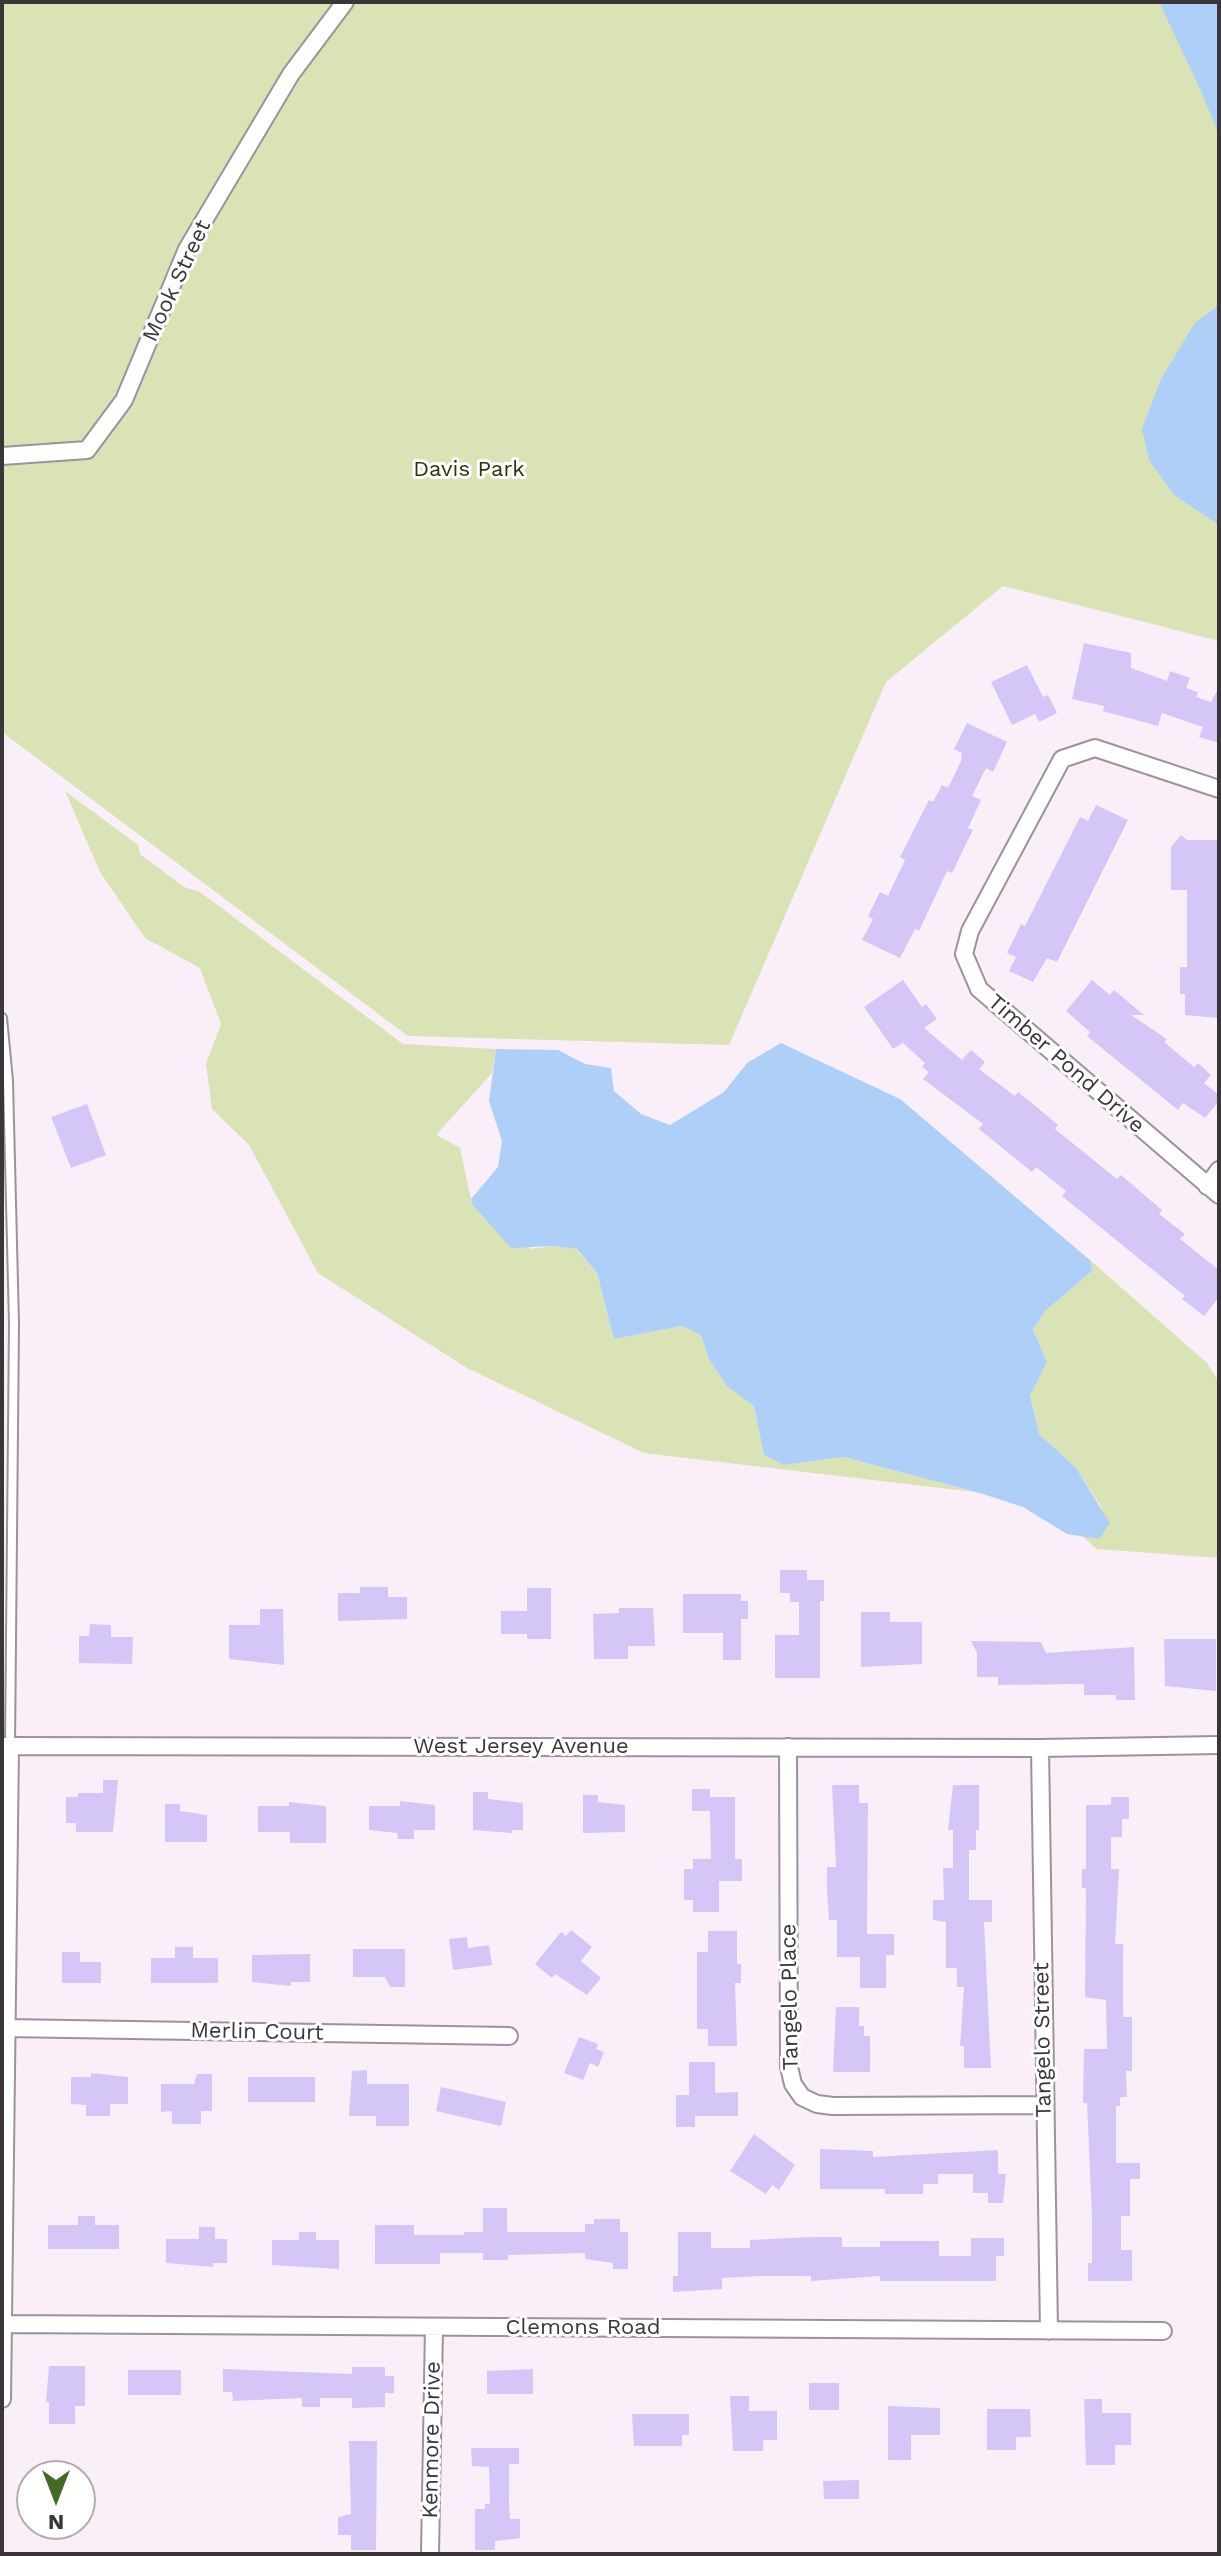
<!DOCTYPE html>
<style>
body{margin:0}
#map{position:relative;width:1221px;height:2556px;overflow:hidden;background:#faeef9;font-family:"Work Sans",sans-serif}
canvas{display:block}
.frame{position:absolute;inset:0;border:4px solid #393539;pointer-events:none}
.north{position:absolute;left:16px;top:2460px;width:80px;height:80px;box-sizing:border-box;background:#fff;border:2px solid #b0aeb0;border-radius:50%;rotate:180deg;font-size:22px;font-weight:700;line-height:32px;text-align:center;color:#393539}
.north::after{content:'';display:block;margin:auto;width:28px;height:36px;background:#436a25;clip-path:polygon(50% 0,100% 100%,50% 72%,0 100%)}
</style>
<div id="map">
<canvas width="1221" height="2556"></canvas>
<div class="frame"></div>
<div class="north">N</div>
</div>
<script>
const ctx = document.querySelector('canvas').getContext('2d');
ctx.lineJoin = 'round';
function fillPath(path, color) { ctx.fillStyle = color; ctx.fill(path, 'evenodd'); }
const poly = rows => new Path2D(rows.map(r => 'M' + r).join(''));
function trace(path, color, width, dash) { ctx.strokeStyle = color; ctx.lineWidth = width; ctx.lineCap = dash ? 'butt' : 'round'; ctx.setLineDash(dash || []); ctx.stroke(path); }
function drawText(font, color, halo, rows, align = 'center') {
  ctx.font = font + ' "Work Sans",sans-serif'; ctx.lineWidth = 6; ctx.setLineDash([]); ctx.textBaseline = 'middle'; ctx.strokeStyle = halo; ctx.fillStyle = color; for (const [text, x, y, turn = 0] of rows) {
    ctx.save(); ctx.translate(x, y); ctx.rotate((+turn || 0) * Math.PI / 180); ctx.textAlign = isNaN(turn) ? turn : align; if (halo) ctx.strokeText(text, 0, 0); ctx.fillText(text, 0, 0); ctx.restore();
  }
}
fillPath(poly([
 [2,2,1219,2,1219,641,1003,586,886,682,729,1045,408,1036,2,732],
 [65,791,138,845,140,854,184,887,200,892,403,1044,496,1049,492,1073,436,1135,460,1148,472,1204,531,1249,554,1246,576,1249,597,1273,614,1339,682,1326,701,1335,709,1359,727,1385,754,1406,764,1455,784,1465,844,1457,975,1492,644,1453,467,1368,318,1273,249,1145,212,1109,206,1064,221,1024,200,968,145,938,100,872],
 [1091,1261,1207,1363,1219,1382,1219,1558,1097,1549,1082,1536,1099,1539,1102,1508,1076,1468,1039,1434,1030,1396,1047,1362,1033,1330,1045,1311,1092,1271]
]), '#d9e3b5');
fillPath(poly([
 [1159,2,1219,2,1219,135,1201,91],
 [1219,305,1219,525,1174,495,1149,460,1142,429,1162,377,1195,323],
 [781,1043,900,1099,1091,1261,1092,1271,1045,1311,1033,1330,1047,1362,1030,1396,1039,1434,1076,1468,1110,1523,1099,1539,1067,1534,1023,1507,983,1494,844,1457,784,1465,764,1455,754,1406,727,1386,709,1359,701,1335,682,1326,614,1339,597,1273,577,1249,554,1246,511,1248,472,1204,471,1199,498,1167,502,1141,489,1101,496,1049,558,1050,585,1064,611,1068,614,1091,641,1114,670,1125,724,1092,747,1063]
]), '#aecff8');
fillPath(poly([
 [1084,643,1131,653,1131,668,1167,681,1170,671,1190,678,1186,688,1198,692,1196,697,1211,702,1219,687,1219,743,1199,737,1203,727,1162,713,1158,726,1103,711,1104,706,1072,699],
 [1027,665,1043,697,1048,695,1057,713,1039,722,1035,714,1012,725,991,682],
 [967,723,1007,742,993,772,986,768,972,796,981,800,968,828,973,830,965,846,952,873,947,871,919,931,915,929,900,958,862,940,873,919,868,916,880,892,888,896,905,860,900,857,929,800,933,802,942,785,948,788,961,761,962,753,954,749],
 [1096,805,1128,820,1057,962,1047,958,1033,982,1009,971,1016,957,1007,953,1021,924,1025,926,1080,817,1088,821],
 [1181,835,1187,840,1219,840,1219,1018,1185,1015,1185,994,1180,994,1180,967,1187,967,1187,890,1171,890,1171,847],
 [903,980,922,1007,926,1004,937,1019,924,1028,962,1060,971,1050,985,1062,979,1069,1015,1096,1018,1092,1033,1104,1058,1125,1055,1129,1117,1179,1121,1175,1135,1187,1162,1210,1159,1214,1185,1234,1180,1239,1219,1270,1219,1297,1204,1316,1182,1299,1185,1296,1062,1196,1066,1191,1036,1167,1032,1172,979,1129,983,1124,923,1079,929,1072,922,1067,925,1063,903,1043,893,1049,864,1007],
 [1092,980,1110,995,1114,990,1144,1015,1131,1015,1167,1039,1164,1042,1194,1067,1198,1063,1211,1075,1204,1083,1219,1095,1219,1101,1205,1118,1183,1103,1178,1110,1087,1036,1090,1032,1066,1011],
 [87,1104,106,1155,71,1168,51,1117],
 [780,1570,807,1570,807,1580,824,1580,824,1601,820,1601,820,1678,775,1678,775,1635,799,1635,799,1602,790,1602,790,1593,780,1593],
 [360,1587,388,1587,388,1597,407,1597,407,1619,338,1621,338,1593,360,1593],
 [527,1588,551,1588,551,1639,527,1639,527,1634,501,1634,501,1611,527,1611],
 [683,1594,741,1594,741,1601,748,1601,748,1619,741,1619,741,1660,723,1660,723,1633,683,1633],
 [619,1608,653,1608,655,1646,628,1646,628,1659,594,1659,593,1614,619,1613],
 [260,1609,283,1609,284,1665,229,1659,229,1625,260,1625],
 [861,1612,890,1612,890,1622,922,1622,922,1664,861,1667],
 [90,1624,111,1625,111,1637,133,1637,132,1664,79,1663,79,1636,89,1636],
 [1164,1639,1216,1639,1216,1691,1165,1686],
 [971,1641,1041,1642,1046,1653,1134,1647,1135,1700,1116,1700,1116,1695,1084,1695,1084,1684,998,1685,998,1677,977,1677,977,1653],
 [103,1780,118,1780,113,1832,76,1832,76,1823,66,1823,66,1797,78,1797,78,1793,103,1793],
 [832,1785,859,1785,859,1803,868,1803,867,1934,894,1934,894,1955,886,1955,886,1988,860,1988,860,1957,837,1957,837,1920,829,1920,827,1891,827,1867,836,1867],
 [953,1785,979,1785,979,1830,976,1830,976,1850,969,1850,969,1900,992,1900,992,1922,984,1922,991,2068,964,2068,964,2046,960,2046,964,1987,957,1987,957,1968,946,1968,946,1922,933,1920,933,1900,944,1900,943,1868,953,1868,953,1830,948,1830],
 [692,1789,710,1789,710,1797,735,1797,735,1859,742,1859,742,1881,719,1881,719,1912,693,1912,693,1900,684,1900,684,1869,693,1869,693,1859,711,1859,710,1811,692,1811],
 [473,1792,488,1792,488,1799,523,1803,523,1830,512,1830,512,1833,473,1830],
 [583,1795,598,1795,598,1802,625,1805,625,1832,583,1833],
 [1111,1797,1129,1797,1129,1819,1122,1819,1122,1837,1111,1837,1111,1869,1119,1869,1115,1944,1123,1944,1123,2017,1132,2017,1132,2071,1126,2071,1127,2097,1120,2097,1120,2106,1116,2106,1116,2163,1140,2163,1140,2179,1130,2179,1130,2216,1121,2216,1121,2250,1132,2250,1132,2281,1088,2281,1088,2263,1092,2263,1092,2216,1087,2103,1083,2103,1084,2049,1107,2049,1106,2000,1085,1997,1086,1888,1082,1888,1082,1869,1086,1869,1086,1805,1111,1805],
 [400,1801,435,1805,435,1830,414,1830,414,1839,398,1839,397,1833,369,1830,369,1806,400,1806],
 [289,1802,326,1806,326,1843,290,1843,290,1832,258,1832,258,1806,289,1806],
 [165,1804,180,1804,180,1811,207,1815,207,1842,165,1842],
 [571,1930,592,1947,581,1961,601,1978,587,1995,555,1974,552,1978,535,1964,561,1932,566,1936],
 [708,1931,737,1931,737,1964,741,1964,741,1983,735,1983,737,2046,708,2046,708,2029,697,2029,697,1952,708,1952],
 [467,1937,468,1948,489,1945,492,1965,453,1970,449,1939],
 [175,1947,193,1947,193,1958,218,1958,218,1983,151,1983,151,1958,175,1958],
 [353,1949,405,1949,405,1987,390,1987,385,1977,353,1977],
 [62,1952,80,1952,80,1962,101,1962,101,1983,62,1983],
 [310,1954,310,1982,291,1982,291,1986,252,1982,252,1955],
 [836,2007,859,2007,859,2026,864,2026,864,2036,870,2036,870,2072,833,2072],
 [579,2037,598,2044,596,2049,604,2052,598,2067,590,2063,583,2080,564,2073],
 [689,2062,715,2062,715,2093,738,2092,738,2116,695,2116,695,2127,676,2127,676,2095,689,2095],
 [367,2070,367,2084,409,2084,409,2126,376,2126,376,2116,349,2116,352,2071],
 [91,2073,128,2077,128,2104,110,2104,110,2116,86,2116,86,2105,71,2104,71,2077,91,2077],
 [197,2074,212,2074,212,2111,201,2111,201,2124,172,2124,172,2111,161,2112,161,2084,194,2084],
 [248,2077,315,2077,315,2102,248,2102],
 [441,2087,506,2102,501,2126,436,2111],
 [754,2134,795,2165,779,2190,772,2185,766,2194,730,2171],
 [820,2149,873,2151,873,2157,998,2150,998,2174,1006,2174,1003,2203,988,2203,988,2193,973,2193,973,2174,938,2174,938,2184,923,2184,923,2194,885,2194,885,2189,820,2189],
 [483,2208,507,2208,507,2232,585,2232,585,2224,594,2224,594,2219,620,2219,620,2232,628,2232,628,2269,613,2269,613,2263,585,2259,585,2253,508,2255,508,2260,483,2260,483,2253,440,2253,440,2264,375,2264,375,2225,414,2225,414,2235,464,2235,464,2232,483,2232],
 [78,2216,95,2216,95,2225,119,2225,119,2249,48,2249,48,2225,78,2225],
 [199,2227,215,2227,215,2239,227,2239,227,2263,213,2263,213,2267,166,2263,166,2239,199,2239],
 [299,2232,316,2232,316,2240,339,2240,339,2269,272,2265,272,2240,299,2240],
 [678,2232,711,2232,711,2248,750,2248,750,2240,811,2237,842,2237,842,2247,880,2247,880,2241,939,2241,939,2256,971,2256,971,2238,1004,2238,1004,2256,996,2256,996,2281,880,2281,880,2276,811,2281,811,2276,761,2276,722,2278,722,2289,673,2292,673,2276,678,2276],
 [49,2366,85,2366,85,2406,75,2406,75,2424,49,2424,49,2402,46,2402],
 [352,2367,385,2367,385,2376,394,2376,394,2393,385,2393,385,2407,352,2408,352,2398,320,2398,320,2407,302,2407,302,2398,233,2401,232,2392,223,2392,223,2369,352,2374],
 [533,2369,533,2394,487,2394,487,2371],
 [128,2370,181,2370,181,2395,128,2395],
 [809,2383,839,2383,839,2410,809,2410],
 [730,2396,749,2396,749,2411,777,2411,777,2440,763,2440,763,2451,733,2451],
 [1084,2399,1102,2399,1102,2413,1131,2413,1131,2445,1115,2445,1115,2465,1086,2465],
 [888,2406,940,2408,940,2435,911,2435,911,2460,888,2460],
 [987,2409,1030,2409,1031,2437,1016,2437,1016,2450,987,2450],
 [632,2414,689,2414,689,2435,682,2435,682,2446,634,2446],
 [349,2441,377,2441,376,2550,351,2550,351,2535,338,2535,338,2517,351,2514],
 [471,2448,519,2448,519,2464,509,2464,509,2504,510,2519,520,2519,520,2538,495,2541,495,2550,475,2550,475,2509,485,2509,485,2504,490,2504,489,2467,472,2466],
 [859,2480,859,2499,824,2499,823,2481]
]), '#d4c7f7');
const lane = poly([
 [2,1018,8,1081,14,1324,10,1745]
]);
const street = poly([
 [2,456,87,450,124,400,187,249,291,74,345,2],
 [1219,789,1095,748,1062,759,970,931,964,954,979,989,1219,1195],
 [1207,1186,1219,1170],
 [2,1746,1040,1748,1219,1745],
 [788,1747,789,2067,793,2084,802,2097,817,2104,833,2106,1044,2105],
 [1040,1748,1049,2331],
 [5,2028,509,2036],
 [2,2324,1163,2331],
 [2,2399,10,1746],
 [430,2554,434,2327]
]);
trace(lane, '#9d929c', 12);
trace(street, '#9d929c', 20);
trace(lane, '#fff', 8);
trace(street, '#fff', 16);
drawText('22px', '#393539', '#fff', [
 ["Mook Street",177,281,-65],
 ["Timber Pond Drive",1066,1064,41],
 ["West Jersey Avenue",521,1747],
 ["Tangelo Place",790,1997,-91],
 ["Merlin Court",257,2032,1],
 ["Tangelo Street",1043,2040,-91],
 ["Clemons Road",583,2328],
 ["Kenmore Drive",432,2440,-89]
]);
drawText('22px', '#2d330d', '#fff', [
 ["Davis Park",469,470]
]);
</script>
